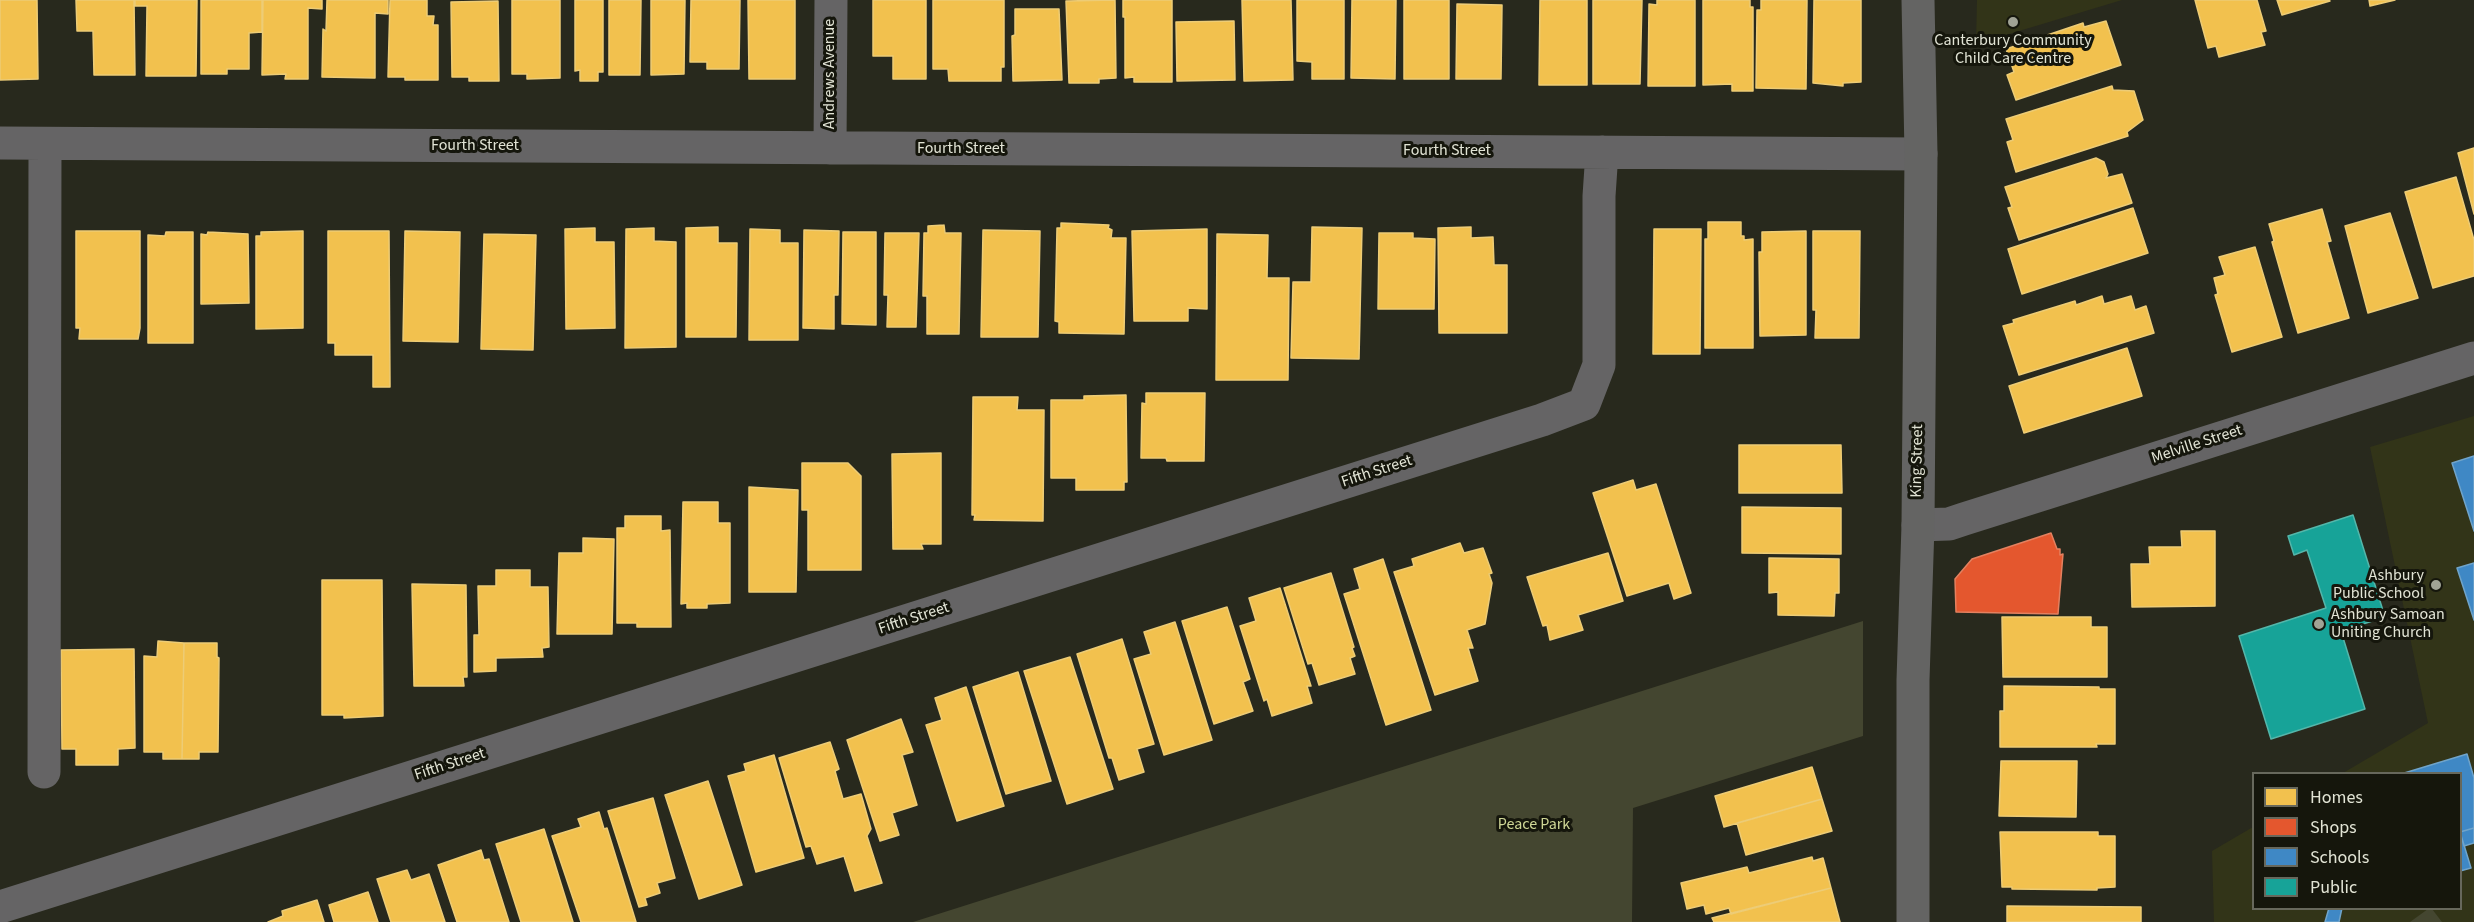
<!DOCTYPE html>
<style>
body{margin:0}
#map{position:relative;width:2474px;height:922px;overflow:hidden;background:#28291d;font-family:"Source Sans 3",sans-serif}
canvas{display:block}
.legend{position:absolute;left:2252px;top:772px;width:210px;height:138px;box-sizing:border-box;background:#15160c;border:2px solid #67685c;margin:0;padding:8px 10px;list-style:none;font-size:18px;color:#e2e4d5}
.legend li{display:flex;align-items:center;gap:12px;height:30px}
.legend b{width:30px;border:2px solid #67685c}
</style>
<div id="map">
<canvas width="2474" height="922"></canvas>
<ul class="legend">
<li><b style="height:16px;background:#f2c14e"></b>Homes</li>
<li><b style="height:16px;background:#e4572e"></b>Shops</li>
<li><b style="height:16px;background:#3f88c5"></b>Schools</li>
<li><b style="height:16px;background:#17a398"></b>Public</li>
</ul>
</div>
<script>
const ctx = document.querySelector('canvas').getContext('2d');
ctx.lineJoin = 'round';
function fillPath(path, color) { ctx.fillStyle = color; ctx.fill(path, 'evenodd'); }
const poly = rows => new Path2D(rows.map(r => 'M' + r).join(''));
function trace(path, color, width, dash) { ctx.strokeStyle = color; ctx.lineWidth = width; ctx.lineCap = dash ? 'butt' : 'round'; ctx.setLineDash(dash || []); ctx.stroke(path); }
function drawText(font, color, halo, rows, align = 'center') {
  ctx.font = font + ' "Source Sans 3",sans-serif'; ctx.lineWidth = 6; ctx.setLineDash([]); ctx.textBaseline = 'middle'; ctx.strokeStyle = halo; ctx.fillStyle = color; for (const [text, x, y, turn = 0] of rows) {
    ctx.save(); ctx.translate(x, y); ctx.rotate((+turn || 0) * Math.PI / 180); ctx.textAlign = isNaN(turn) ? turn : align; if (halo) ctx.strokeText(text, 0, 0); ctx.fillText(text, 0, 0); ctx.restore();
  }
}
fillPath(poly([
 [1977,0,2122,0,1976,44],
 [2474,416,2474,922,2214,922,2212,851,2253,827,2254,908,2460,908,2460,774,2343,773,2428,723,2370,447]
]), '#323418');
fillPath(poly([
 [1863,621,1863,736,1633,808,1632,922,913,922],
 [2428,909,2432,909,2442,922,2410,922]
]), '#444630');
const homes = poly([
 [0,0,37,0,38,79,0,80,0,0],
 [76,0,134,0,135,75,94,75,93,31,77,31,76,0],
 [135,0,197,0,196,76,146,76,147,6,135,6,135,0],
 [201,0,262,0,262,32,249,33,249,69,227,69,227,74,201,74,201,0],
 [263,0,322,0,322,9,308,8,308,79,285,79,286,74,262,75,263,0],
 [327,0,388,0,388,14,375,13,375,78,322,77,323,29,326,31,327,0],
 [390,0,427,0,427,16,434,16,433,25,438,25,438,80,405,80,405,77,388,77,390,0],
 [512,0,560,0,560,78,527,79,527,74,512,74,512,0],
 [575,0,603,0,603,72,598,72,598,81,580,81,580,70,575,71,575,0],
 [609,0,641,0,640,75,609,75,609,0],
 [651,0,685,0,684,74,651,75,651,0],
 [691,0,740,0,739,69,707,69,707,62,690,62,691,0],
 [748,0,795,0,795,79,749,79,748,0],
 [873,0,926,0,926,79,893,79,893,56,873,56,873,0],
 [933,0,1004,0,1004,67,1001,67,1001,81,949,81,948,69,933,69,933,0],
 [1115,0,1116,78,1099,79,1099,83,1069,83,1066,1,1115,0],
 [1123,0,1172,0,1172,82,1134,82,1134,77,1125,78,1125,17,1123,17,1123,0],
 [1242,0,1291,0,1293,80,1244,81,1242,0],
 [1297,0,1344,0,1344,79,1312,79,1312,62,1297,61,1297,0],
 [1352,0,1396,0,1395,79,1351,78,1352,0],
 [1404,0,1449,0,1449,79,1404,79,1404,0],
 [1540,0,1587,0,1587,85,1539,85,1540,0],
 [1593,0,1642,0,1640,84,1593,84,1593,0],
 [1657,0,1695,0,1695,86,1648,86,1649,4,1657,5,1657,0],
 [1703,0,1750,0,1750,7,1753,7,1753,91,1732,91,1732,84,1703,85,1703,0],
 [1761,0,1807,0,1806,89,1756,88,1757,10,1761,10,1761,0],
 [1814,0,1861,0,1861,82,1843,83,1843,86,1813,83,1814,0],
 [2195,0,2257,0,2266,31,2261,32,2265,45,2219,57,2216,46,2208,48,2195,0],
 [2277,0,2329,0,2330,1,2282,15,2277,0],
 [2369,0,2395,0,2370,6,2369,0],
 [498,1,499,81,469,81,469,77,452,77,451,2,498,1],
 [1457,4,1502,5,1501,79,1456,79,1457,4],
 [1015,9,1059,9,1062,80,1013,81,1012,36,1015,35,1015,9],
 [1234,21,1235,80,1177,81,1176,22,1234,21],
 [2106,21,2121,65,2016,100,2007,75,2014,72,2006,49,2083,23,2084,27,2106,21],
 [2112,86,2113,90,2134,91,2143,120,2127,132,2128,136,2016,172,2007,142,2013,140,2006,119,2112,86],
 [2474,148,2474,214,2458,153,2474,148],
 [2096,158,2104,162,2108,174,2106,178,2122,174,2132,203,2019,240,2008,208,2012,207,2005,187,2096,158],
 [2456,177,2474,240,2474,276,2433,288,2405,192,2456,177],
 [2133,208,2148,253,2022,294,2008,249,2133,208],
 [2322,209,2331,241,2327,242,2349,318,2298,333,2272,242,2274,241,2269,224,2322,209],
 [2390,213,2418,298,2368,313,2345,226,2390,213],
 [1708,222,1741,222,1741,236,1744,236,1744,240,1753,239,1753,348,1705,348,1705,239,1708,239,1708,222],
 [1061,223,1109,225,1108,228,1112,230,1111,238,1126,238,1124,334,1059,333,1059,322,1055,321,1057,228,1061,228,1061,223],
 [944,225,945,233,961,233,959,334,927,334,927,296,923,296,924,233,928,233,928,226,944,225],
 [718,227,718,243,737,243,736,337,686,337,686,228,718,227],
 [1312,227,1362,228,1359,359,1291,358,1293,282,1311,282,1312,227],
 [1471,227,1471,238,1493,237,1494,265,1507,265,1507,333,1439,333,1438,228,1471,227],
 [595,228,595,242,614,242,615,328,566,329,565,229,595,228],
 [654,228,654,241,676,242,676,347,625,348,626,229,654,228],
 [750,229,780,230,780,243,798,243,798,340,749,340,750,229],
 [1207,229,1207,309,1188,308,1188,321,1134,321,1132,231,1207,229],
 [1654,229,1701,229,1700,354,1653,354,1654,229],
 [804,230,839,231,838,295,834,295,834,329,803,328,804,230],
 [983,230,1040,231,1038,337,981,337,983,230],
 [76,231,140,231,140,328,138,339,79,339,80,328,76,328,76,231],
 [303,231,303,328,256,329,256,236,261,236,261,232,303,231],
 [328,231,389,231,390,387,373,387,373,355,335,355,335,343,328,343,328,231],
 [405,231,460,232,458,342,403,341,405,231],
 [1806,231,1806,335,1760,336,1759,252,1762,252,1762,232,1806,231],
 [1813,231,1860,231,1859,338,1815,338,1816,310,1813,310,1813,231],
 [166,232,193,232,193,343,148,343,148,235,165,236,166,232],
 [208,232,248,234,249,303,201,304,201,234,207,235,208,232],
 [843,232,876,232,876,325,842,324,843,232],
 [885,233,919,233,916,327,887,327,888,295,884,295,885,233],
 [1379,233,1413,233,1413,238,1435,239,1434,309,1378,309,1379,233],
 [484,234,536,235,533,350,481,349,484,234],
 [1217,234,1268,235,1267,278,1289,278,1288,380,1216,380,1217,234],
 [2255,247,2282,337,2232,352,2215,295,2218,294,2214,278,2225,275,2219,257,2255,247],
 [2102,296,2104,304,2131,296,2135,310,2146,306,2154,333,2019,375,2003,326,2014,323,2013,320,2075,301,2076,305,2102,296],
 [2127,348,2142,396,2024,433,2009,386,2127,348],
 [1146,393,1205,393,1204,461,1167,461,1166,458,1141,458,1142,403,1146,404,1146,393],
 [1126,395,1127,482,1124,482,1124,490,1076,490,1076,478,1051,478,1051,400,1084,400,1084,396,1126,395],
 [973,397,1018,397,1017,410,1044,410,1043,521,974,520,975,515,972,515,973,397],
 [1739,445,1841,445,1842,493,1739,493,1739,445],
 [941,453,941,544,921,544,923,549,893,549,892,454,941,453],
 [802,463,848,463,861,476,861,570,808,570,808,510,802,510,802,463],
 [1633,480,1636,490,1656,484,1691,593,1674,599,1669,583,1627,596,1593,493,1633,480],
 [749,487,798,490,796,592,749,592,749,487],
 [683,502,718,502,718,523,730,523,730,603,707,604,707,608,687,608,687,603,681,604,683,502],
 [1742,507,1841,508,1841,554,1742,553,1742,507],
 [625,516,661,516,661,531,670,530,671,627,637,627,637,623,617,623,617,528,625,528,625,516],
 [2181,531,2215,531,2215,606,2132,607,2131,564,2150,564,2149,547,2182,547,2181,531],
 [583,538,614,539,612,634,557,634,559,553,583,553,583,538],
 [1460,543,1464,553,1483,548,1492,573,1489,574,1492,583,1485,624,1467,630,1473,648,1468,648,1478,681,1435,695,1394,572,1414,566,1412,559,1460,543],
 [1608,553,1623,601,1578,615,1583,630,1550,640,1547,625,1543,626,1527,577,1608,553],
 [1769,558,1839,559,1839,593,1835,593,1834,616,1778,615,1778,592,1769,593,1769,558],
 [1383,559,1431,710,1386,725,1344,594,1360,589,1354,569,1383,559],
 [496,570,530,570,530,587,548,587,549,647,542,648,543,657,496,658,496,671,474,672,474,635,479,635,478,586,496,586,496,570],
 [1331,573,1354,647,1352,648,1355,656,1350,658,1355,674,1319,685,1312,663,1308,664,1284,588,1331,573],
 [322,580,382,580,383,716,344,718,344,715,322,715,322,580],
 [412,584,466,585,467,677,463,677,464,686,414,686,412,584],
 [1280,588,1311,686,1307,686,1312,703,1272,716,1267,699,1264,701,1240,626,1256,621,1249,598,1280,588],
 [1227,607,1250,679,1243,682,1253,711,1214,724,1182,621,1227,607],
 [2002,617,2091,617,2091,627,2107,627,2107,677,2003,677,2002,617],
 [1175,622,1212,740,1164,755,1134,659,1151,654,1144,632,1175,622],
 [1122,639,1154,744,1137,749,1144,772,1119,780,1112,758,1109,758,1077,654,1122,639],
 [158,641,184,643,182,759,163,759,163,752,144,752,144,656,157,657,158,641],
 [184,643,217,643,217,657,219,658,218,752,199,752,199,759,182,759,184,643],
 [134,649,135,748,118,749,118,765,76,765,76,749,62,749,61,650,134,649],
 [1070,657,1113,789,1067,804,1024,671,1070,657],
 [1018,672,1051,781,1006,794,973,687,1018,672],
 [2004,686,2099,687,2099,689,2115,689,2115,744,2096,744,2097,747,2000,747,2000,711,2004,711,2004,686],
 [966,687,1004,806,957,821,926,725,942,720,935,698,966,687],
 [901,719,913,752,902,755,917,805,892,813,899,835,880,841,847,740,901,719],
 [830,742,839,769,835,771,843,799,861,794,871,829,867,836,882,883,855,891,844,856,817,864,811,846,806,847,779,758,830,742],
 [774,755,804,858,756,872,728,776,746,771,744,764,774,755],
 [2001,761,2077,761,2076,817,1999,816,2001,761],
 [1812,767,1822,799,1724,827,1715,796,1812,767],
 [708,781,742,885,699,899,665,795,708,781],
 [653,798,675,878,657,883,660,893,645,898,647,905,639,907,608,811,653,798],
 [1822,799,1832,831,1746,855,1737,823,1822,799],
 [599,812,604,829,607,828,636,922,581,922,552,836,581,827,578,819,599,812],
 [544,829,573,922,521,922,496,844,544,829],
 [2000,832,2098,832,2098,836,2115,836,2115,887,2097,888,2097,890,2012,889,2012,887,2002,887,2000,832],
 [481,850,484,860,489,859,509,922,457,922,438,865,481,850],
 [1812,857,1813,861,1823,858,1831,888,1731,914,1729,908,1706,914,1704,905,1687,909,1681,883,1747,867,1749,873,1812,857],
 [407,870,411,880,429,874,445,922,391,922,377,879,407,870],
 [1831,888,1840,922,1714,922,1712,918,1831,888],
 [368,892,378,922,334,922,329,905,368,892],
 [317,900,324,922,268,922,283,916,282,911,317,900],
 [2007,906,2141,907,2141,922,2007,922,2007,906]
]);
fillPath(homes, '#f2c14e');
trace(homes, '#edcc76', 1.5);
const shops = poly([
 [2051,533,2057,549,2060,549,2060,555,2063,554,2058,614,1956,612,1955,579,1972,559,2051,533]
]);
fillPath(shops, '#e4572e');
trace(shops, '#e38160', 1.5);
const schools = poly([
 [2474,456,2474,531,2452,463,2474,456],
 [2474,563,2474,620,2457,568,2474,563],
 [2467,754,2474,778,2474,828,2460,832,2460,774,2401,774,2467,754],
 [2474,828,2474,843,2464,846,2460,832,2474,828],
 [2460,832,2471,868,2460,871,2460,832],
 [2329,908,2342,908,2339,922,2325,922,2329,908]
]);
fillPath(schools, '#3f88c5');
trace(schools, '#70a4ca', 1.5);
const public = poly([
 [2353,515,2385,617,2341,631,2365,709,2271,739,2239,636,2326,608,2307,550,2294,555,2288,536,2353,515]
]);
fillPath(public, '#17a398');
trace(public, '#54b6aa', 1.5);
trace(poly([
 [0,143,1921,154],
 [830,148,831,0],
 [1918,525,1949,524,1964,519,2474,358],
 [44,772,45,144],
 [0,907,1542,420,1584,404,1599,365,1599,196,1602,152]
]), '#656465', 33);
trace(poly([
 [1913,922,1913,680,1918,525,1921,154,1918,0]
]), '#646463', 33);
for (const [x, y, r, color] of [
 [2013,22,6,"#a1a395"],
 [2436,585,6,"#a1a395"],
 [2319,624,6,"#a1a395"]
]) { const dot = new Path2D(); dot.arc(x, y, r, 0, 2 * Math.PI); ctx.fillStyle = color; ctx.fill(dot); trace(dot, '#15160c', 2); }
drawText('16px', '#e2e4d5', '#15160c', [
 ["Canterbury Community",2013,41],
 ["Child Care Centre",2013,59],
 ["Ashbury",2424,576,"right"],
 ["Public School",2424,594,"right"],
 ["Ashbury Samoan",2331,615,"left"],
 ["Uniting Church",2331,633,"left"]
]);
drawText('16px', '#e2e4d5', '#15160c', [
 ["Andrews Avenue",830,74,-90],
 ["Fourth Street",475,146],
 ["Fourth Street",961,149],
 ["Fourth Street",1447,151],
 ["Melville Street",2197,445,-18],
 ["King Street",1918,461,-89],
 ["Fifth Street",1377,472,-18],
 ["Fifth Street",914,619,-18],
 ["Fifth Street",450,765,-18]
]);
drawText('16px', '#cfd796', '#15160c', [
 ["Peace Park",1534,825]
]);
</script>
